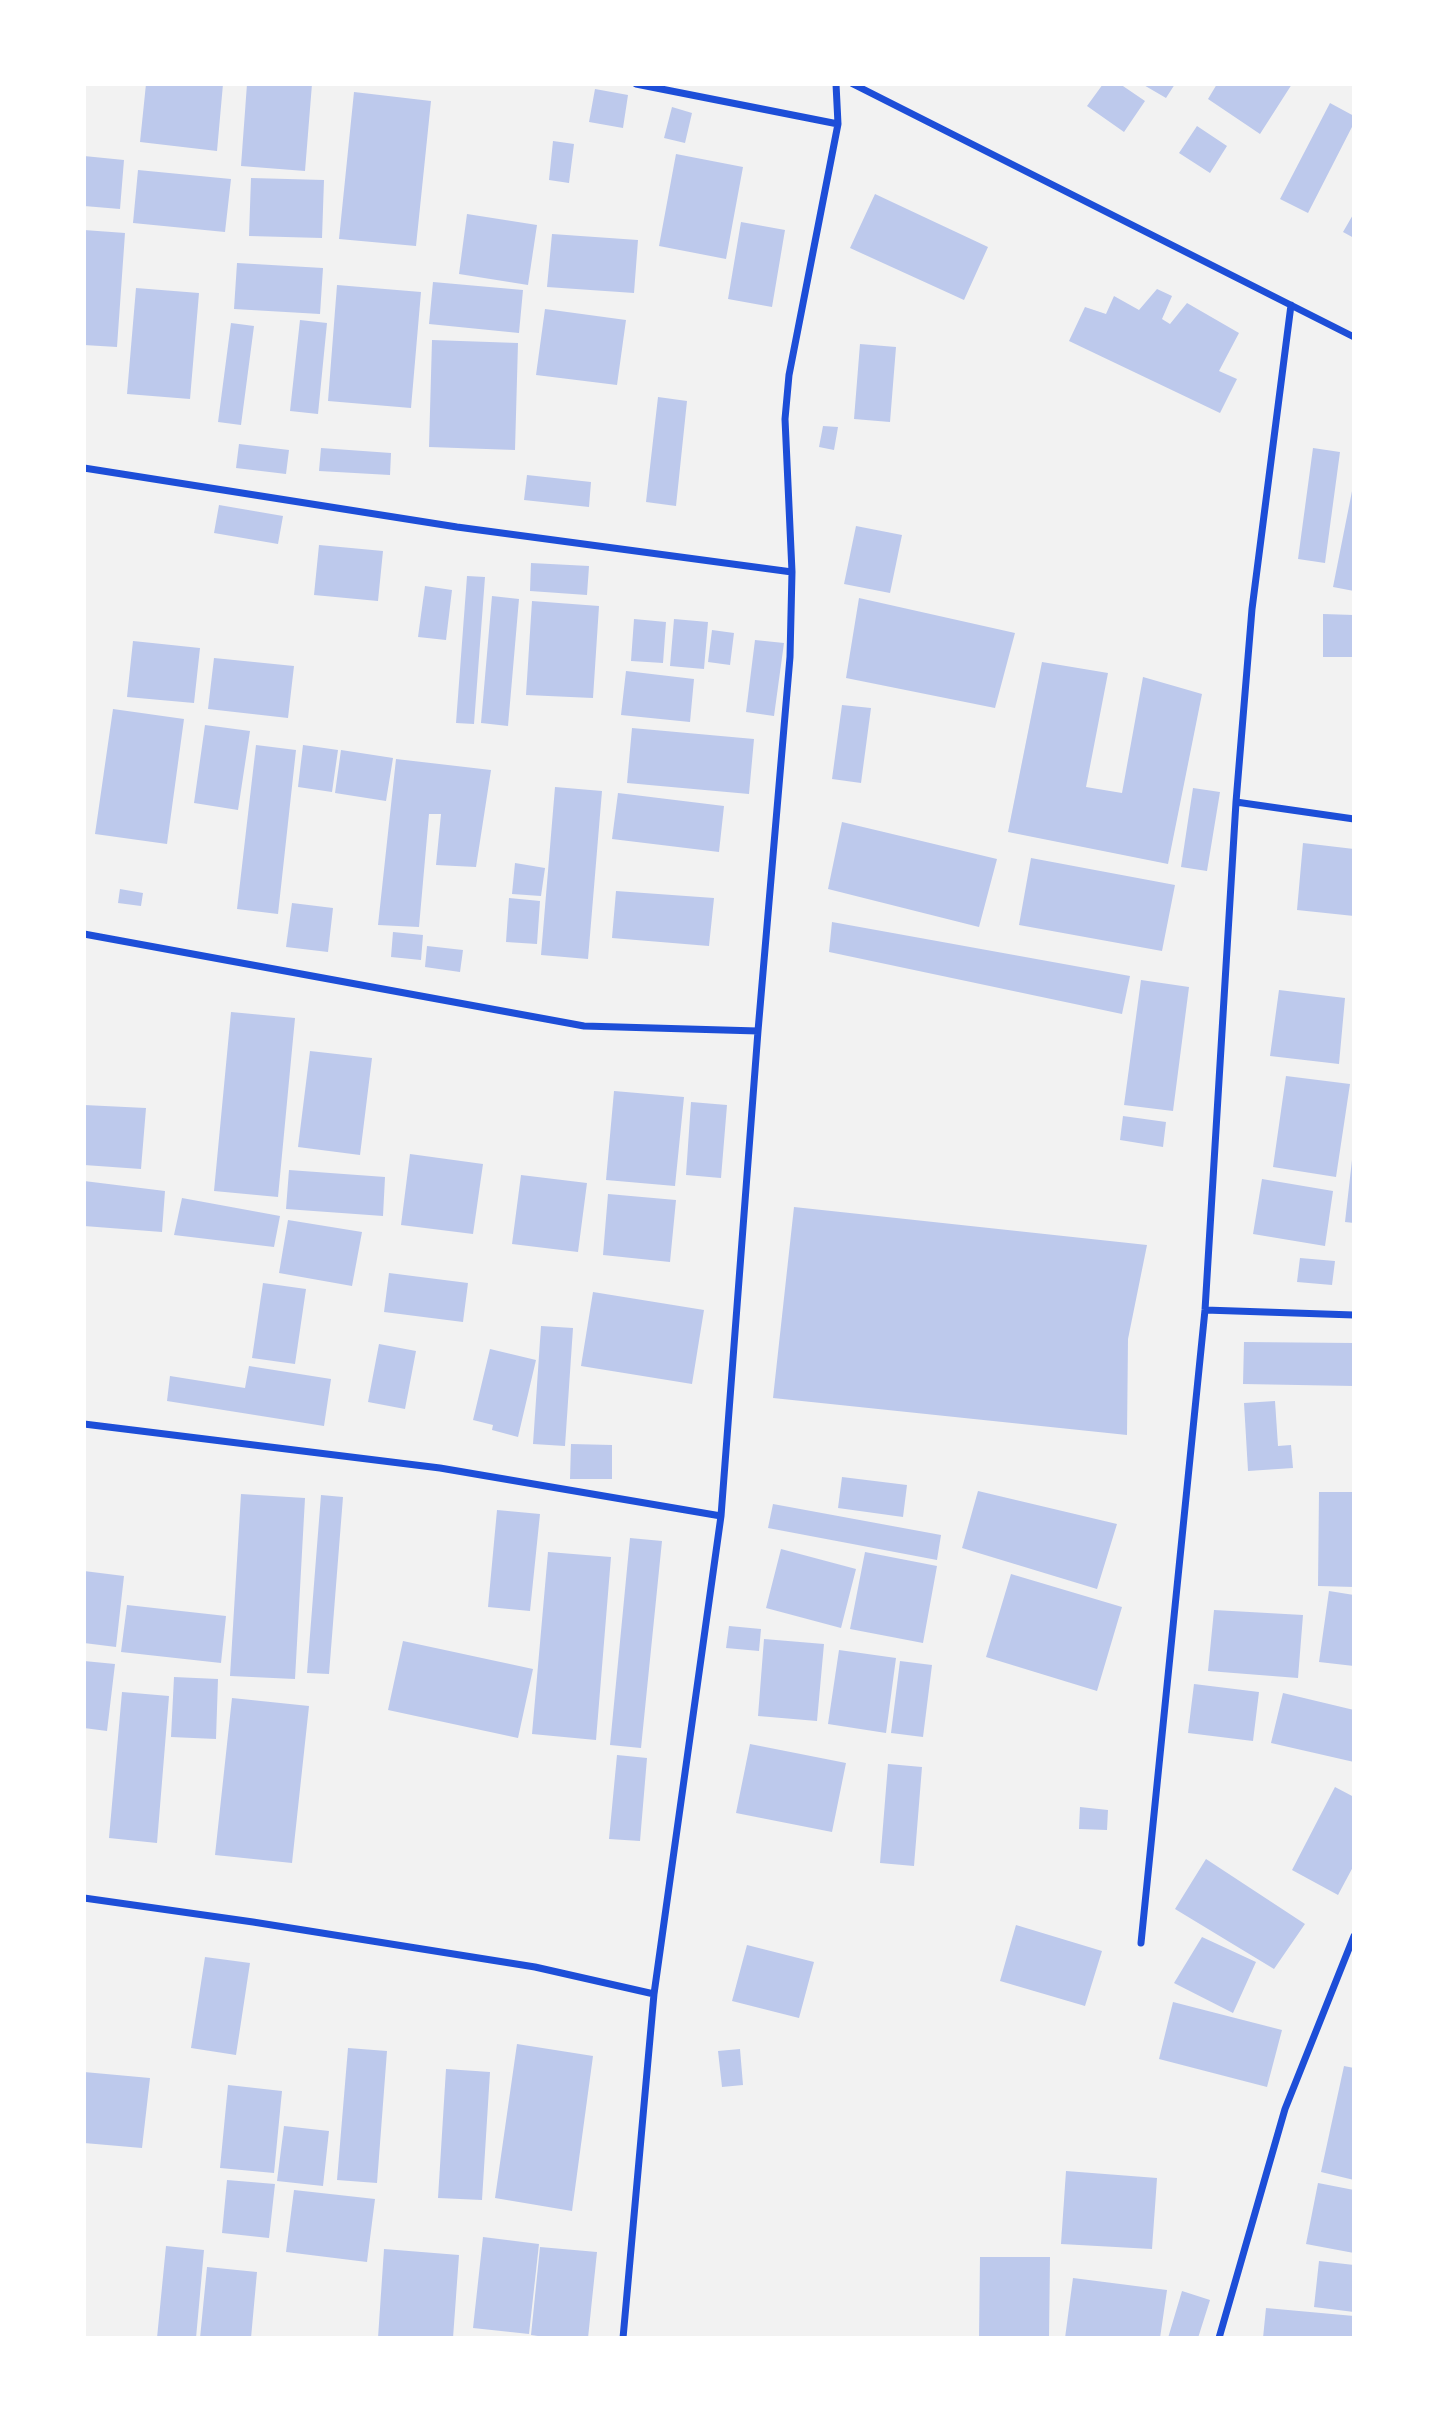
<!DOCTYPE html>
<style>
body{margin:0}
#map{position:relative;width:1438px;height:2422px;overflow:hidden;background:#f2f2f2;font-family:"PT Serif",serif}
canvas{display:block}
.frame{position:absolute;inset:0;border:86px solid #fff;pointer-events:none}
</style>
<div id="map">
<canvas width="1438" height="2422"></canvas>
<div class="frame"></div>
</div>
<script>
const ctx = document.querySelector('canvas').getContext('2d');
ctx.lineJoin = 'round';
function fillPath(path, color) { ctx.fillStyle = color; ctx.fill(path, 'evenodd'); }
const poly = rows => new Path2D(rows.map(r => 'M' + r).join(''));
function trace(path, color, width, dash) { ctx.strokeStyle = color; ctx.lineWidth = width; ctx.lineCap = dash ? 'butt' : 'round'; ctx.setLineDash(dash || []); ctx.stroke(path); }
fillPath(poly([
 [146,84,223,84,217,151,140,142],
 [247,84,312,84,305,171,241,166],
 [1103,84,1120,84,1145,101,1124,132,1087,106],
 [1142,84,1175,84,1166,98],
 [1217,84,1292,84,1260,134,1208,99],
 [595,89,628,95,623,128,589,122],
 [354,92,431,101,416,246,339,239],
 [1330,103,1354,116,1354,123,1308,213,1280,199],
 [672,107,692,113,685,143,664,138],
 [1197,126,1227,146,1210,173,1179,153],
 [553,141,574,144,569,183,549,180],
 [676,154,743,167,726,259,659,246],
 [84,156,124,160,120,209,84,206],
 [138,170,231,179,225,232,133,223],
 [251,178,324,180,322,238,249,236],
 [875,194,988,247,964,300,850,248],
 [1354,213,1354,238,1343,232],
 [467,214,537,225,528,285,459,274],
 [741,222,785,230,772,307,728,299],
 [84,230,125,233,117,347,84,345],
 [552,234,638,240,634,293,547,287],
 [237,263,323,268,320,314,234,309],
 [433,282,523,290,519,333,429,324],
 [337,285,421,292,411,408,328,401],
 [136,288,199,293,190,399,127,394],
 [1157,289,1172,296,1162,319,1170,324,1187,303,1239,333,1219,371,1237,379,1220,413,1069,341,1085,307,1106,314,1114,296,1139,310],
 [545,309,626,320,617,385,536,375],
 [300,320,327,323,318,414,290,411],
 [231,323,254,326,241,425,218,422],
 [432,340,518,343,515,450,429,447],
 [860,344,896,347,890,422,854,419],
 [658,397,687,401,676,506,646,502],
 [823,426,838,427,834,450,819,447],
 [239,444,289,450,286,474,236,468],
 [321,448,391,453,390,475,319,471],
 [1313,448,1340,452,1325,563,1298,559],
 [527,475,591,482,589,507,524,500],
 [1353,486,1354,486,1354,591,1333,587],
 [219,505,283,516,278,544,214,533],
 [856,526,902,535,890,593,844,584],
 [319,545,383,551,378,601,314,595],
 [531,563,589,566,587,595,530,591],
 [467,576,485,577,474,724,456,723],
 [425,586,452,590,446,640,418,637],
 [492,596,519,599,508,726,481,723],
 [859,598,1015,633,995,708,846,678],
 [532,601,599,606,593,698,526,695],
 [1323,614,1354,615,1354,657,1323,657],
 [634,619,666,622,663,663,631,661],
 [674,619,708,622,704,669,670,666],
 [712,630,734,633,730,665,708,662],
 [755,640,784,643,774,716,746,712],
 [133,641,200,648,194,703,127,697],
 [214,658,294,666,288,718,208,709],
 [1042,662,1108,673,1086,787,1122,793,1143,677,1202,694,1168,864,1008,832],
 [626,671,694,679,690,722,621,715],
 [842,705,871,708,861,783,832,779],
 [113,709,184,719,167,844,95,834],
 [205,725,250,731,238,810,194,803],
 [632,728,754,739,749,794,627,783],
 [256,745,296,750,278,914,237,909],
 [303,745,338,750,332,792,298,787],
 [341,750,393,758,386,801,335,793],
 [396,759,491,770,476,867,436,865,441,814,429,814,419,927,378,925],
 [555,787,602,791,588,959,541,955],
 [1193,788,1220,792,1207,871,1181,867],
 [618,793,724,806,719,852,612,839],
 [842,822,997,859,979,927,828,889],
 [1303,843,1354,849,1354,916,1297,910],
 [1031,858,1175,885,1162,951,1019,925],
 [515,863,545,868,541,896,512,894],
 [120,889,143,893,141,906,118,903],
 [616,891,714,898,709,946,612,938],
 [509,898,540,901,537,944,506,942],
 [292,903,333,908,328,952,286,947],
 [832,922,1130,976,1122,1014,829,952],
 [393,932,423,935,421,960,391,957],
 [427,946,463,950,460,972,425,967],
 [1141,980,1189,987,1173,1111,1124,1105],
 [1279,990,1345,998,1339,1064,1270,1056],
 [231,1012,295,1018,278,1197,214,1191],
 [310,1051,372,1058,360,1155,298,1147],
 [1286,1076,1350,1084,1336,1177,1273,1167],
 [614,1091,684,1097,675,1186,606,1180],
 [691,1102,727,1105,721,1178,686,1175],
 [84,1105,146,1108,141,1169,84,1165],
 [1123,1116,1166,1122,1163,1147,1120,1140],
 [410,1154,483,1164,473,1234,401,1225],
 [1352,1160,1354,1160,1354,1223,1345,1222],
 [289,1170,385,1177,383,1216,286,1209],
 [521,1175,587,1183,578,1252,512,1244],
 [1262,1179,1333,1191,1325,1246,1253,1234],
 [84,1181,165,1191,162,1232,84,1226],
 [608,1194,676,1200,670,1262,603,1255],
 [182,1198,280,1216,274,1247,174,1235],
 [794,1207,1147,1245,1128,1339,1127,1435,773,1398],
 [288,1220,362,1232,352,1286,279,1273],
 [1300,1258,1335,1261,1332,1285,1297,1282],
 [389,1273,468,1283,463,1322,384,1312],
 [263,1283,306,1289,295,1364,252,1358],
 [593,1292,704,1310,692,1384,581,1366],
 [541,1326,573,1328,565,1446,533,1444],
 [1244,1342,1354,1343,1354,1386,1243,1384],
 [379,1344,416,1351,405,1409,368,1402],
 [490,1349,536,1360,518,1437,492,1430,493,1425,473,1420],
 [249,1366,331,1379,324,1426,167,1401,170,1376,245,1388],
 [1275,1401,1278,1446,1291,1445,1293,1468,1248,1471,1244,1403],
 [571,1444,612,1445,612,1479,570,1479],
 [842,1477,907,1485,903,1517,838,1508],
 [978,1491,1117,1524,1097,1589,962,1548],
 [1319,1492,1354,1492,1354,1587,1318,1586],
 [241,1494,305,1498,295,1679,230,1676],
 [321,1495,343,1497,329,1674,307,1673],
 [773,1504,941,1535,937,1560,768,1528],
 [497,1510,540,1514,530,1611,488,1607],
 [630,1538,662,1541,641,1748,610,1745],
 [781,1549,856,1569,841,1628,766,1608],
 [548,1552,611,1557,596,1740,532,1734],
 [865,1552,937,1566,923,1643,850,1629],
 [84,1571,124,1576,116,1647,84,1643],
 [1011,1574,1122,1607,1097,1691,986,1657],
 [1329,1591,1354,1595,1354,1666,1319,1662],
 [127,1605,226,1616,221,1663,121,1652],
 [1214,1610,1303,1615,1298,1678,1208,1671],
 [729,1626,761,1629,759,1651,726,1648],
 [764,1639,824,1644,817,1721,758,1716],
 [403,1641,533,1669,518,1738,388,1710],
 [839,1650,896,1658,886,1733,828,1724],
 [84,1661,115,1664,107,1731,84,1728],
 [900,1661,932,1665,923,1737,891,1733],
 [174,1677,218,1679,216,1739,171,1737],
 [1194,1684,1259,1692,1253,1741,1188,1733],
 [122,1692,169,1696,157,1843,109,1838],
 [1283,1693,1354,1710,1354,1762,1271,1743],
 [232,1698,309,1706,292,1863,215,1855],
 [750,1744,846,1763,832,1832,736,1813],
 [617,1755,647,1758,640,1841,609,1839],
 [888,1764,922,1767,914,1866,880,1863],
 [1335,1787,1354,1797,1354,1865,1338,1895,1292,1870],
 [1080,1807,1108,1810,1107,1830,1079,1829],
 [1206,1859,1305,1924,1274,1969,1175,1909],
 [1016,1925,1102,1951,1085,2006,1000,1981],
 [1202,1937,1256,1962,1233,2013,1174,1983],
 [747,1945,814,1962,799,2018,732,2001],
 [205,1957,250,1963,236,2055,191,2048],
 [1173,2002,1282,2030,1267,2087,1159,2059],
 [517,2044,593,2056,572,2211,495,2198],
 [348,2048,387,2051,377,2183,337,2180],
 [740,2049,743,2085,722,2087,718,2051],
 [1344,2066,1354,2068,1354,2180,1321,2172],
 [446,2069,490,2072,482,2200,438,2198],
 [84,2072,150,2078,142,2148,84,2143],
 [228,2085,282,2091,274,2173,220,2168],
 [284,2126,329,2131,323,2186,277,2181],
 [1066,2171,1157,2178,1152,2249,1061,2244],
 [227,2180,275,2184,269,2238,222,2233],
 [1318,2183,1354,2190,1354,2253,1306,2244],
 [294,2190,375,2199,367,2262,286,2252],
 [483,2237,539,2244,529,2334,473,2328],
 [166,2246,204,2250,196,2338,157,2338],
 [540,2247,597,2252,588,2338,552,2338,531,2335],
 [384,2249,459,2255,453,2338,378,2338],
 [980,2257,1050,2257,1049,2338,979,2338],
 [1319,2261,1354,2265,1354,2312,1314,2307],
 [207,2267,257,2272,251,2338,200,2338],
 [1073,2278,1167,2290,1160,2338,1065,2338],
 [1182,2291,1210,2300,1198,2338,1168,2338],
 [1266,2308,1354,2316,1354,2338,1263,2338]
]), '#bdc9ec');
trace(poly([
 [636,84,838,124],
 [853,84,1354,337],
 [84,468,457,527,792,572],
 [1236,802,1354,819],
 [84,934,584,1026,758,1031],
 [1205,1310,1354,1315],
 [84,1424,440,1468,721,1516],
 [84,1898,253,1922,535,1967,654,1994],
 [1141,1943,1205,1310,1236,802,1252,609,1291,305],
 [623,2338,654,1994,721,1516,758,1031,790,657,792,572,785,419,789,375,838,124,836,84],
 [1219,2338,1285,2109,1354,1936]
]), '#1d4ed8', 7);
</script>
